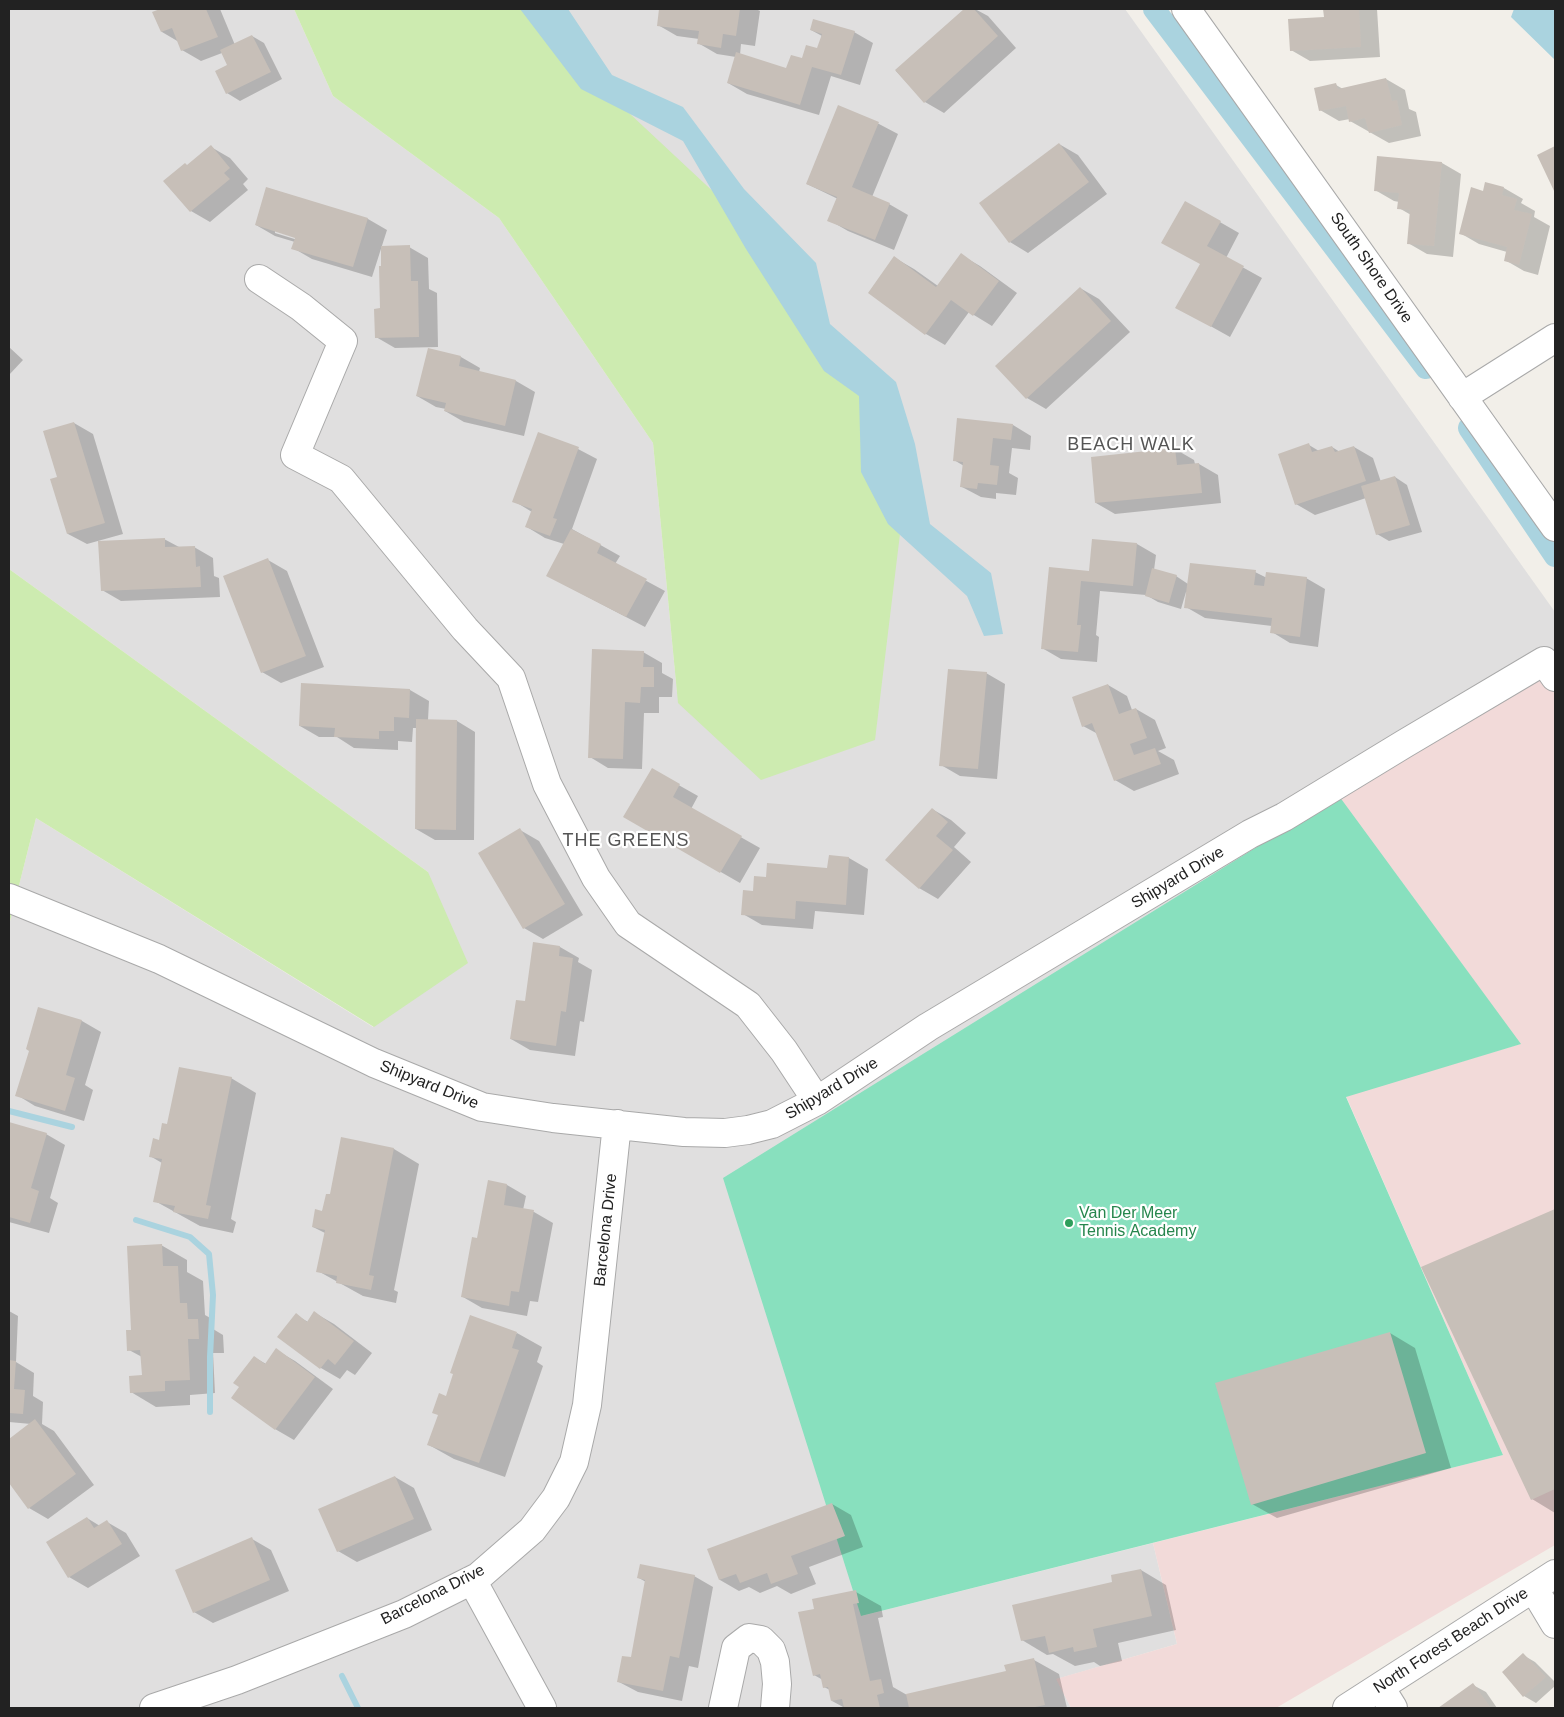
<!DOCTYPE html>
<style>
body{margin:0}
#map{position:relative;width:1564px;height:1717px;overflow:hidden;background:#f2efe9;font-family:Arial,sans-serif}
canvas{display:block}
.frame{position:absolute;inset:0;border:10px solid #222;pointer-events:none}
</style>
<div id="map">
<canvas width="1564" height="1717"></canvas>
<div class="frame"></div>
</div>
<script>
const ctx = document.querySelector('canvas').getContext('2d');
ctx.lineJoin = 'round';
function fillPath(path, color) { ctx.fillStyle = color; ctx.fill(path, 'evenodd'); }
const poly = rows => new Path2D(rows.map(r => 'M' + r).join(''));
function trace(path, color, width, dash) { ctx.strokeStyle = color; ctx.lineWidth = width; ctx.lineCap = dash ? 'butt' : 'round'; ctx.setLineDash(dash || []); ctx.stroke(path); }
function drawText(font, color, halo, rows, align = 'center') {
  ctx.font = font + ' Arial,sans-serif'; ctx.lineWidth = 4.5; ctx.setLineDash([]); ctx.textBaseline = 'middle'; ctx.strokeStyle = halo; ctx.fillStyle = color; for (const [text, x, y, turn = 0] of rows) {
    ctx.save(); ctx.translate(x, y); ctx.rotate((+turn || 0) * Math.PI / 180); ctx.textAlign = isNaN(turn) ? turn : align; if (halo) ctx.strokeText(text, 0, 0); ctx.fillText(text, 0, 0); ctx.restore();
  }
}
fillPath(poly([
 [9,9,294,9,333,96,499,218,653,443,678,703,629,113,540,9,1125,9,1555,612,1555,652,1526,677,861,1616,1153,1543,1177,1644,1057,1679,1071,1708,9,1708,9,925,36,818,373,1027,428,872,9,569]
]), '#e0dfdf');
fillPath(poly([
 [1555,652,1555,1545,1276,1708,1071,1708,1056,1679,1177,1644,1153,1543,1503,1455,1346,1096,1520,1044,1339,796,1526,677]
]), '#f2dad9');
fillPath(poly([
 [294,9,540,9,629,113,735,212,908,468,875,740,761,780,678,703,653,443,499,218,333,96],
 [9,569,428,872,468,963,374,1027,36,818,9,925]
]), '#cdebb0');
fillPath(poly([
 [1339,796,1521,1044,1346,1097,1503,1455,861,1616,723,1178]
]), '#88e0be');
fillPath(poly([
 [520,9,568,9,612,75,683,107,744,189,816,263,830,324,896,382,915,444,930,524,991,573,1003,634,984,636,967,596,888,524,861,472,859,396,824,371,746,249,683,141,581,89],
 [1514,9,1555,9,1555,60,1511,17]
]), '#aad3df');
fillPath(poly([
 [164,9,220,9,235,45,252,36,264,43,282,79,240,101,227,93,229,66,222,53,201,61,182,50,179,42,162,32,154,13],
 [660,9,756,9,760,11,755,46,741,44,740,55,787,69,818,50,822,36,811,30,854,32,873,43,860,85,831,76,819,115,747,94,728,83,736,57,717,54,698,43,699,39,677,36,658,25],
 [965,9,975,9,988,16,1016,48,944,113,925,102,896,71],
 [1325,9,1377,9,1380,57,1310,61,1291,50,1325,18],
 [1386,79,1405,90,1409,109,1416,112,1421,136,1389,143,1350,121,1350,119,1339,121,1320,110,1336,85,1343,89],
 [839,107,879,124,898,134,872,197,889,204,908,215,894,250,848,231,829,220,838,199,807,184],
 [1059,144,1078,155,1107,194,1028,253,1010,242],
 [211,147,230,158,248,179,243,184,248,190,210,222,191,211,165,181,188,166],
 [1379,157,1442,163,1461,174,1453,257,1427,254,1408,243,1411,215,1399,208,1399,202,1394,201,1375,190],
 [267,188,368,219,387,230,372,277,312,259,293,248,295,242,275,236,256,225],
 [275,230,301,238,301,241,275,233],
 [1504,188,1523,199,1521,203,1535,211,1534,217,1550,226,1538,275,1524,271,1505,260,1507,252,1479,244,1460,233,1484,192],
 [1185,202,1239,233,1226,258,1262,278,1230,337,1196,318,1201,264],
 [409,247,428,258,429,289,437,293,438,347,395,348,376,337,381,310],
 [961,255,980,266,1017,293,992,326,969,312,945,345,926,334,895,258,914,269,938,286],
 [1080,288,1099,299,1130,332,1046,409,1027,398,997,366],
 [9,347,23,360,9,375],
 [429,349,461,357,480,368,479,372,516,381,535,392,524,436,464,422,445,411,446,409,436,407,417,396],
 [74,423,93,434,123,534,87,544,68,534,58,478],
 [1013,425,1031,436,1030,450,1012,448,1009,473,1018,478,1016,495,996,493,996,499,981,497,962,487,964,466,954,460],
 [1309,445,1319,451,1332,447,1340,452,1354,447,1373,458,1381,482,1395,477,1407,485,1422,532,1389,541,1377,534,1366,498,1315,515,1296,504],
 [578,449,597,459,572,529,620,556,615,564,665,591,645,627,567,586,564,544,545,538,527,527,532,512,514,501],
 [1175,449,1194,460,1195,464,1199,464,1218,475,1221,503,1115,514,1096,503,1092,458],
 [164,539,179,547,194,547,213,558,214,576,219,578,220,597,121,601,102,590],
 [1093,540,1137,544,1156,555,1154,570,1176,576,1188,584,1255,572,1267,578,1306,578,1325,589,1318,647,1290,643,1272,632,1272,626,1205,618,1186,607,1187,592,1186,592,1181,609,1158,602,1146,595,1100,591,1096,635,1099,637,1097,662,1061,659,1042,648,1050,568,1090,572],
 [268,560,287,571,324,667,281,683,262,672],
 [643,652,662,663,662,673,673,679,672,697,659,697,659,713,644,713,642,769,608,768,590,757],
 [986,673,1005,684,997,779,960,776,941,765],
 [302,684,410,690,429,701,428,720,457,721,475,732,474,840,435,840,416,829,417,728,413,728,412,742,398,741,398,750,354,748,337,737,319,737,300,726],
 [1108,685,1127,696,1132,710,1136,709,1155,720,1166,748,1158,751,1174,760,1179,774,1134,791,1115,780,1098,734,1083,726],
 [652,770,698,796,691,809,760,848,740,883,625,817],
 [932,809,951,820,966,833,954,847,971,862,938,899,919,888],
 [520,830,539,841,583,915,543,939,524,928],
 [830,857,849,858,868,869,864,915,815,911,813,929,762,925,743,914,754,892,828,869],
 [534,943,560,947,579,958,578,962,592,970,584,1022,580,1021,575,1056,530,1050,511,1039,526,1002],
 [39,1009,82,1021,101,1032,85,1085,93,1090,84,1121,35,1106,17,1095,30,1051],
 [231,1078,256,1093,231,1219,236,1222,233,1233,200,1226,155,1201,162,1163,150,1156,160,1141,168,1125],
 [9,1123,46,1134,65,1145,50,1198,58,1203,49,1233,9,1222],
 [342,1139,394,1149,419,1164,394,1290,398,1292,396,1303,363,1296,318,1271,325,1233,313,1227,331,1196],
 [489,1182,507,1185,526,1196,523,1210,534,1212,553,1223,538,1302,530,1301,527,1316,482,1308,463,1297,478,1239],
 [1555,1211,1555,1513,1532,1499,1423,1268],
 [161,1245,187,1260,187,1272,203,1281,205,1315,212,1319,213,1329,223,1335,224,1353,213,1353,215,1393,190,1395,190,1405,156,1407,131,1392,143,1376,142,1357,129,1350,132,1331],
 [9,1311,18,1316,16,1362,34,1373,33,1396,43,1402,42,1424,54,1431,94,1485,48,1519,29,1508,9,1481,9,1440,31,1424,9,1422],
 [315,1313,334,1324,372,1353,355,1375,347,1370,340,1379,321,1368,279,1337,296,1315,308,1322],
 [517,1333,542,1347,537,1362,543,1366,505,1477,454,1459,429,1445,446,1398],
 [1390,1333,1415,1348,1451,1468,1277,1518,1252,1504],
 [276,1350,295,1361,333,1389,294,1440,275,1429,232,1398,241,1387,254,1357,266,1364],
 [395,1477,414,1488,432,1530,357,1562,338,1551],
 [832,1504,851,1515,863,1547,809,1567,816,1584,791,1594,777,1586,760,1593,749,1587,739,1591,720,1580,709,1550],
 [87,1518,100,1526,107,1522,126,1533,140,1556,88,1588,69,1577],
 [252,1539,271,1550,289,1591,213,1623,194,1612],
 [1141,1570,1166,1585,1176,1630,1118,1643,1122,1661,1100,1666,1094,1662,1075,1666,1053,1654,1047,1655,1022,1640,1114,1582],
 [694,1576,713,1587,698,1668,689,1666,682,1701,638,1692,619,1682,632,1658,646,1582,639,1578],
 [856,1592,881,1606,883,1617,878,1618,893,1687,907,1695,1007,1672,1034,1660,1059,1674,1067,1708,845,1708,832,1701,830,1690,824,1687,823,1680,814,1675,816,1610],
 [1523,1655,1535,1662,1555,1682,1555,1686,1536,1703,1524,1696],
 [1473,1685,1486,1692,1497,1708,1440,1708]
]), '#0003');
trace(poly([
 [9,1111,72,1127],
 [136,1220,190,1237,209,1254,213,1295,210,1357,210,1412],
 [342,1676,358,1708]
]), '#aad3df', 6);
trace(poly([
 [1154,9,1426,368],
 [1469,428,1555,556]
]), '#aad3df', 22);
fillPath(poly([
 [160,9,206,9,218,37,181,51,172,28,161,32,152,12],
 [659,9,740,9,736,36,723,34,721,48,697,44,699,31,657,26],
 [964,9,974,9,998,36,924,103,895,70],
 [1323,9,1359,9,1361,47,1290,51,1288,19,1324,17],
 [813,19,855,31,841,75,812,67,800,105,727,83,736,52,786,68,791,55,802,58,806,45,817,48,822,34,810,30],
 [252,35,271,72,226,94,215,71,227,65,220,50],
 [1386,78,1392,101,1397,100,1402,125,1369,133,1365,118,1349,122,1346,106,1319,111,1314,88,1336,83,1338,89],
 [838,105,879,122,852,187,890,203,875,240,827,221,837,197,806,184],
 [1059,143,1089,182,1009,243,979,203],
 [211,145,230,168,224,173,230,179,190,212,163,181,185,163,187,165],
 [1555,146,1555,193,1537,155],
 [1377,156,1442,162,1434,246,1407,244,1410,210,1397,209,1399,193,1374,191],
 [1485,182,1504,187,1502,195,1517,199,1514,210,1532,214,1519,265,1504,261,1507,247,1459,234,1471,187,1483,191],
 [266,187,368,218,353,267,291,249,295,238,255,225],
 [1185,201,1221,221,1207,246,1244,266,1211,327,1175,308,1200,264,1161,243],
 [410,245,411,281,418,281,419,337,375,338,374,309,380,308,379,266,381,266,381,246],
 [961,253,999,281,973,316,951,300,925,335,868,293,894,256,936,287],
 [1080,287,1111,321,1026,399,995,366],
 [428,348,461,356,459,366,516,380,505,426,444,411,446,403,416,396],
 [957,418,1013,424,1011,440,993,438,990,465,999,466,997,485,978,483,977,489,960,487,963,462,953,461],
 [74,422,105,523,67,534,50,479,57,477,43,431],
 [538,432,579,447,553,518,557,519,550,536,525,527,532,509,512,502],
 [1309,443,1312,452,1332,446,1335,452,1354,446,1366,481,1295,505,1278,454],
 [1175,448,1177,465,1199,463,1202,493,1095,503,1091,457],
 [1395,476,1410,525,1376,535,1361,486],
 [571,529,601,544,597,553,647,579,626,617,546,576],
 [165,538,165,547,195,546,196,567,200,566,201,587,101,591,98,541],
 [1092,539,1137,543,1133,586,1081,581,1077,625,1081,625,1078,652,1041,649,1049,567,1089,571],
 [268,558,306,656,261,673,223,576],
 [1190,563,1256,570,1254,585,1264,586,1266,572,1307,577,1300,637,1270,633,1272,618,1184,608],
 [1152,568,1177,575,1169,603,1145,596],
 [592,649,644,651,643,667,654,667,654,687,641,687,640,703,625,702,623,759,588,758],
 [948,669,987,672,978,769,939,766],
 [301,683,410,689,409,718,394,717,394,731,379,731,379,739,334,737,335,728,299,726],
 [1108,684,1119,714,1136,708,1147,738,1130,744,1134,755,1155,748,1161,764,1114,781,1092,723,1082,727,1072,697],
 [416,719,457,720,456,830,415,829],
 [652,768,680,784,673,797,742,836,720,873,623,817],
 [932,808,948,822,936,836,953,850,919,889,885,860],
 [520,828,565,904,523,929,478,853],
 [829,855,849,857,846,905,796,901,795,919,741,915,743,890,753,891,754,876,766,877,767,863,827,868],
 [533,942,560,946,559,956,573,958,566,1012,561,1011,556,1046,510,1039,516,1000,525,1001],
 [38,1007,82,1020,66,1075,75,1078,65,1111,15,1096,29,1051,26,1049],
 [179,1067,232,1077,206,1205,211,1206,208,1219,173,1212,175,1206,153,1202,162,1159,149,1157,153,1138,159,1140,162,1123,167,1124],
 [9,1122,47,1133,31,1188,39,1191,30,1223,9,1217],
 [341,1137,394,1148,369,1275,374,1276,371,1290,336,1283,337,1276,316,1272,325,1230,312,1227,315,1209,322,1211,326,1194,330,1194],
 [488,1180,507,1184,504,1205,534,1210,519,1292,511,1291,509,1306,461,1297,472,1237,477,1238],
 [1555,1209,1555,1489,1531,1500,1421,1267],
 [162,1244,163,1266,178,1266,180,1303,187,1303,188,1319,198,1319,199,1339,188,1339,190,1380,165,1381,165,1391,130,1393,129,1376,142,1375,140,1350,127,1351,126,1330,131,1330,127,1246],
 [314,1311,354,1341,335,1365,328,1359,320,1369,277,1337,296,1313,307,1322],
 [470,1315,517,1332,512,1348,519,1350,479,1463,427,1445,438,1415,432,1413,439,1393,446,1396,453,1374,450,1373],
 [1390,1332,1426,1453,1251,1505,1215,1383],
 [276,1348,315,1377,275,1430,231,1398,239,1387,233,1383,254,1356,265,1364],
 [9,1360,16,1361,14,1389,25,1390,23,1414,9,1413],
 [35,1419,76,1474,28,1509,9,1483,9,1439],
 [395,1476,414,1519,337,1552,318,1509],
 [832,1503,845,1536,791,1556,798,1574,771,1584,767,1573,740,1583,736,1574,719,1580,707,1549],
 [87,1517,94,1528,107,1520,122,1544,68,1578,46,1542],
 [252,1537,270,1580,193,1613,175,1570],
 [640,1564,695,1575,679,1658,670,1656,663,1691,617,1682,622,1656,631,1657,645,1580,637,1578],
 [1141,1569,1152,1616,1093,1629,1097,1647,1074,1652,1073,1647,1049,1653,1045,1636,1021,1641,1012,1605,1112,1582,1111,1575],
 [856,1590,859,1603,853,1604,870,1681,881,1679,884,1693,877,1695,880,1708,844,1708,842,1699,831,1701,828,1687,823,1688,820,1674,813,1676,798,1612,814,1609,812,1599],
 [1523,1653,1546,1677,1523,1697,1502,1672],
 [1034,1658,1045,1705,1030,1708,909,1708,906,1694,1006,1671,1004,1665],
 [1473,1683,1491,1708,1438,1708]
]), '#c7bfb8');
const minor = poly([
 [1186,9,1555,527],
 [259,279,301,307,343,341,295,455,341,479,465,629,511,678,547,784,596,878,628,924,748,1005,784,1051,817,1101],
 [1462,397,1555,338],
 [9,898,159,959,374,1063,482,1107,553,1118,684,1132,725,1133,748,1130,772,1124,817,1101,928,1027,1250,834,1284,817,1404,744,1544,661,1555,677],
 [472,1580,542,1708],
 [1534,1589,1555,1624],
 [1380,1687,1393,1708],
 [154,1708,237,1680,404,1614,478,1577,532,1530,556,1498,574,1462,587,1405,617,1124],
 [723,1708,736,1648,749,1638,761,1640,771,1650,775,1662,777,1684,775,1708],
 [1347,1708,1555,1574]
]);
trace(minor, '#a9a9a9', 30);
trace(minor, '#fff', 28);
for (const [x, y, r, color] of [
 [1069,1223,5,"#2e9e5b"]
]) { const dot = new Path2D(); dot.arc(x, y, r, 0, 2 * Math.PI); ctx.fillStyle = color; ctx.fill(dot); trace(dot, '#fff', 2); }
drawText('16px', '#222', '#fff', [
 ["South Shore Drive",1371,268,55],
 ["Shipyard Drive",1178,878,-31],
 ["Shipyard Drive",429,1085,22],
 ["Shipyard Drive",832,1089,-31],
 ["Barcelona Drive",606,1230,-84],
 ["Barcelona Drive",433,1595,-27],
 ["North Forest Beach Drive",1451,1641,-33]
]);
drawText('16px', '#27864d', '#fff', [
 ["Van Der Meer",1079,1214],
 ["Tennis Academy",1079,1232]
], 'left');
ctx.letterSpacing = '1px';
drawText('18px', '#555', '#fff', [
 ["BEACH WALK",1131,445],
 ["THE GREENS",626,841]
]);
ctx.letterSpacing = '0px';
</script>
